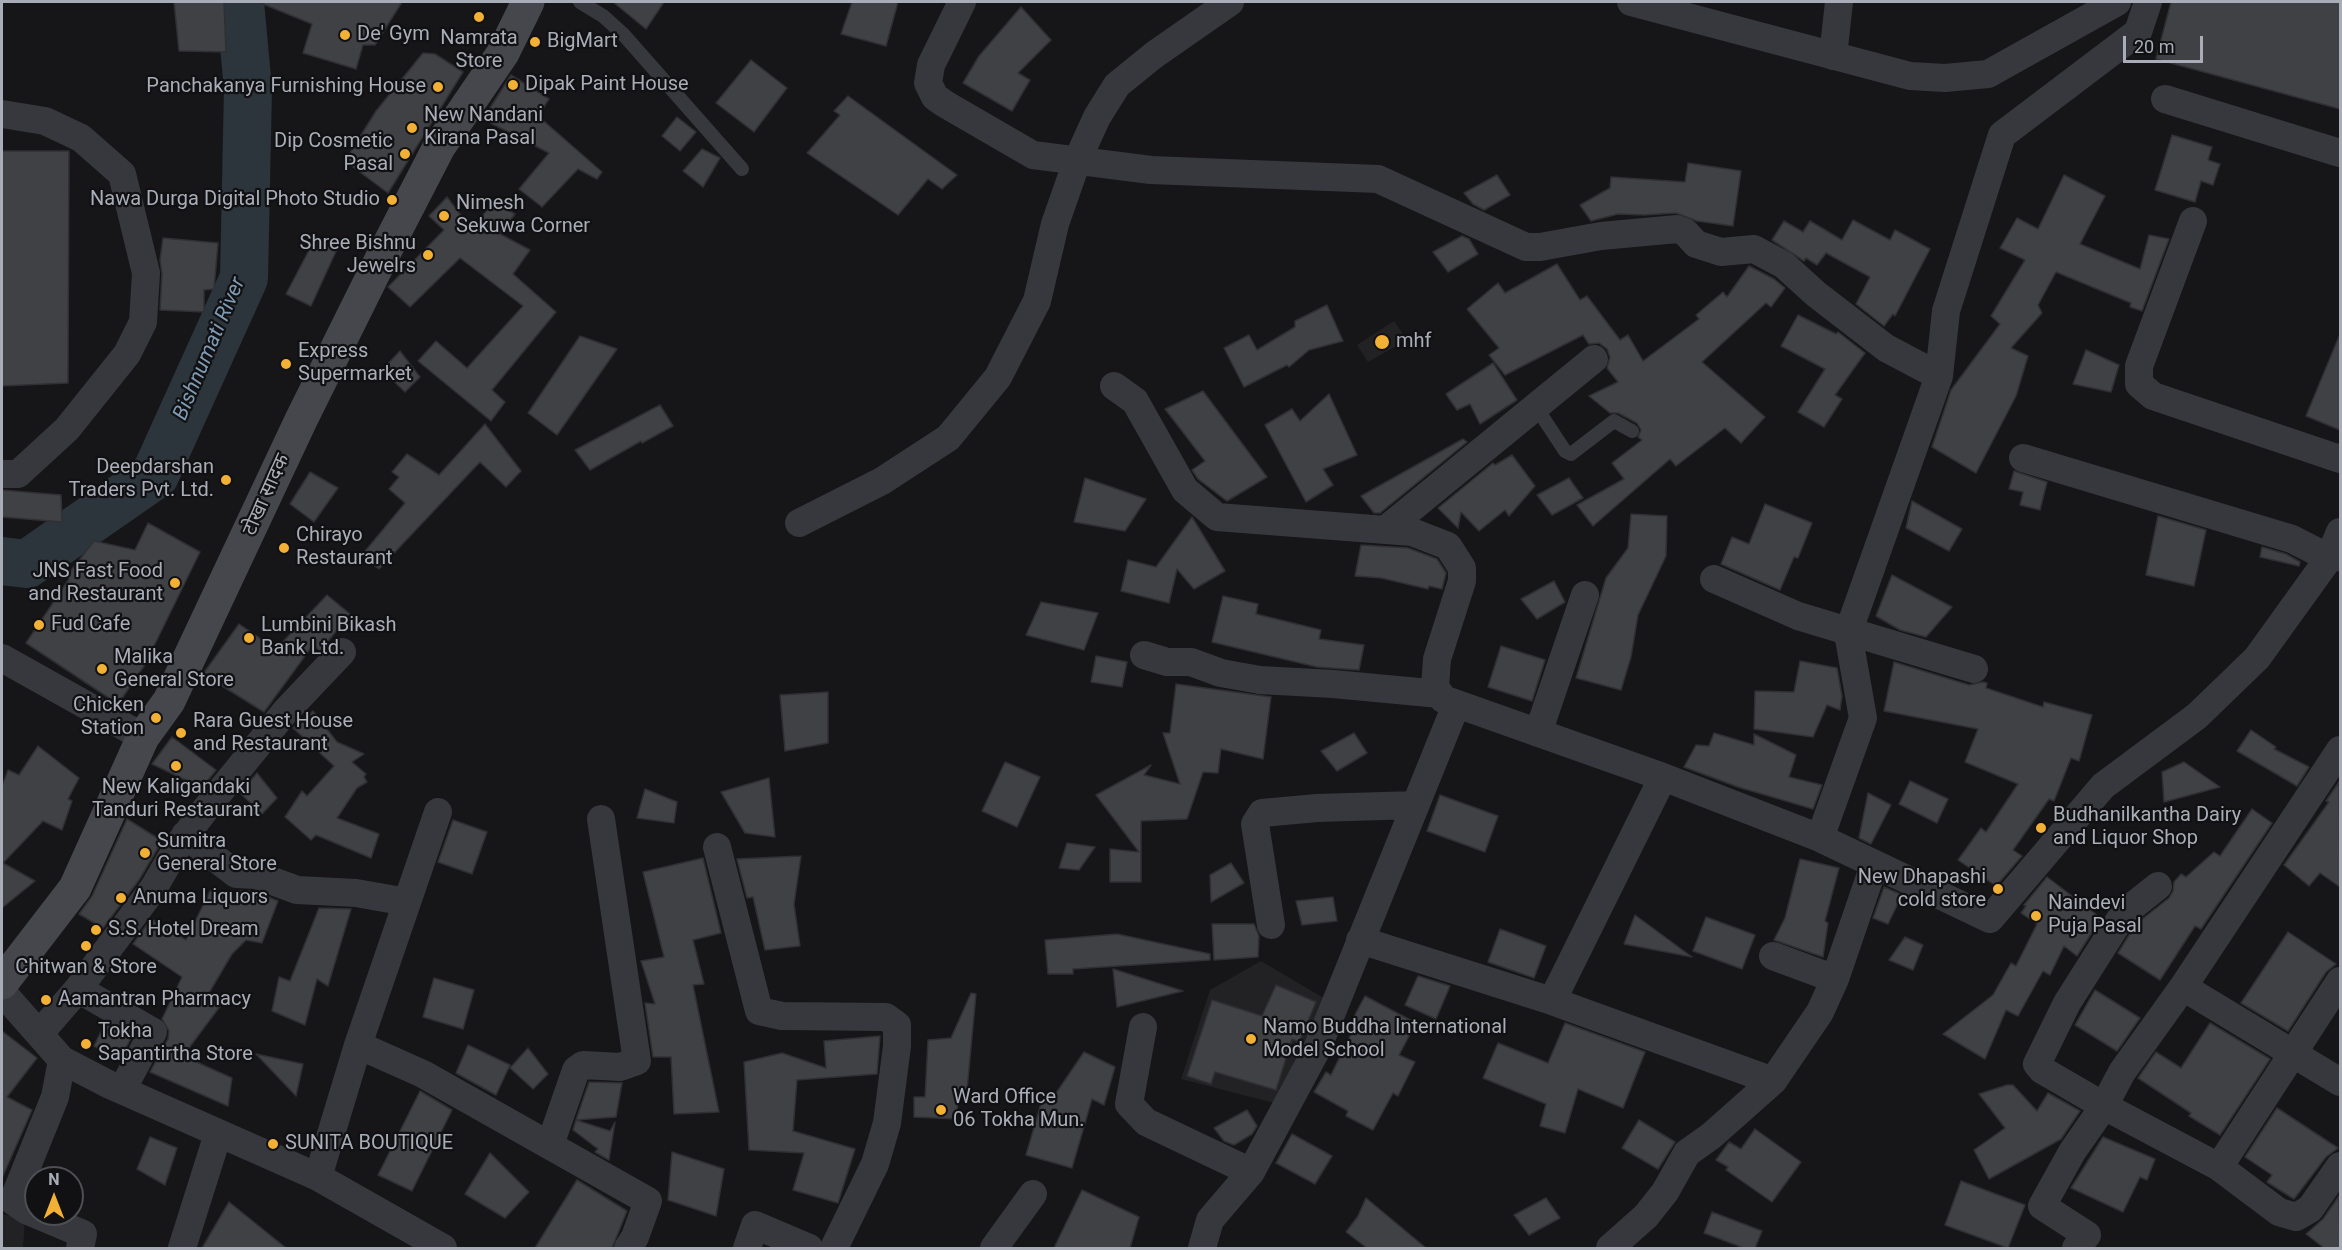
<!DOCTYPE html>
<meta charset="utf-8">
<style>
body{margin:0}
#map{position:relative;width:2342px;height:1250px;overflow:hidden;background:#161618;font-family:Roboto,sans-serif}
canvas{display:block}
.frame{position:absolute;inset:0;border:3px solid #a8adb8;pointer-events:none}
.north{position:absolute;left:24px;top:1166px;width:60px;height:60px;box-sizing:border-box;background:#111113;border:2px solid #4d4f55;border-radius:50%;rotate:0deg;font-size:16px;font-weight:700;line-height:24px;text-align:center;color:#a8adb8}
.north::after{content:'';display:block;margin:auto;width:21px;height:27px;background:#f2b134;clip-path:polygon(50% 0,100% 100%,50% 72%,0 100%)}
.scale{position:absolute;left:2123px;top:36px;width:80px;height:27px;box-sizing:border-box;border:3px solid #a8adb8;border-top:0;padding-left:8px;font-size:18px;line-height:21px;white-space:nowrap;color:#a8adb8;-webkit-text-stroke:4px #111113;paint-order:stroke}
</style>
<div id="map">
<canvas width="2342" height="1250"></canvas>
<div class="frame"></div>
<div class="north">N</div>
<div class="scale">20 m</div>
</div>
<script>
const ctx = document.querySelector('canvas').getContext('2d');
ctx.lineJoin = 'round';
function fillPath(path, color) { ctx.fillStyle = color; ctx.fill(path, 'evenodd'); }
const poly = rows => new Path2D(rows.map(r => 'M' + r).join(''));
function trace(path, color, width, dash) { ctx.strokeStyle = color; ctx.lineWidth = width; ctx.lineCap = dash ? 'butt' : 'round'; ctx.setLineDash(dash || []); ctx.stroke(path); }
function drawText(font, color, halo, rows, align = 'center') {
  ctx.font = font + ' Roboto,"Noto Sans Devanagari",sans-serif'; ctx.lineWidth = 4.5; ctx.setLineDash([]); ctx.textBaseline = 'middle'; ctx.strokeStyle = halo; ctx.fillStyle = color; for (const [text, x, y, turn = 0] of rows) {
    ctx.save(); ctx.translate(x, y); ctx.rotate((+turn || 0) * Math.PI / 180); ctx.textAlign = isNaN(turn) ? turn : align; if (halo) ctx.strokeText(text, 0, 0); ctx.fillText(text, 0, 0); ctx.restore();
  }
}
fillPath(poly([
 [1394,321,1407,340,1368,362,1357,345],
 [1261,961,1327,1000,1278,1104,1181,1079,1210,990],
 [2,1214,25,1219,23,1248,2,1248]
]), '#222225');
trace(poly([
 [2,561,27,564,155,475,244,278,248,89,240,2]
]), '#2c353c', 48);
const building = poly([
 [174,2,224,2,226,52,179,51,174,2],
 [258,2,402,2,375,45,363,45,356,69,303,53,312,24,258,2],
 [613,2,664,2,646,29,613,2],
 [852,2,898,2,886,46,841,34,852,2],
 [2171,2,2340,2,2340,109,2156,59,2171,2],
 [1021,7,1051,40,1018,73,1030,80,1012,111,963,83,979,56,1021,7],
 [423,53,435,54,463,72,388,193,345,161,376,111,423,53],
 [751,60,787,88,754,132,716,103,751,60],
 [511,75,549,99,538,116,602,172,597,179,578,169,542,207,519,189,549,153,483,119,511,75],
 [848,96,957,175,942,189,928,179,898,215,807,153,840,115,834,111,848,96],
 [677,117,696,132,680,151,662,136,677,117],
 [2172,135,2212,147,2208,160,2220,164,2213,185,2201,181,2195,202,2155,190,2172,135],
 [702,149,720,158,703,187,683,171,702,149],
 [2,151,69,151,68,383,2,386,2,151],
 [1688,163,1741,171,1733,226,1697,221,1676,213,1644,215,1618,214,1591,221,1580,205,1610,188,1611,177,1685,182,1688,163],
 [1497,175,1510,195,1484,210,1473,204,1464,193,1497,175],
 [2064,175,2105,196,2080,244,2140,269,2149,235,2169,239,2142,311,2130,307,2131,303,2056,272,2038,305,2042,313,2011,348,2028,356,2016,396,1976,473,1932,447,1951,390,2000,324,1991,316,2025,260,2000,248,2017,218,2038,229,2064,175],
 [447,197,472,230,493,202,515,214,500,234,530,250,513,274,556,312,492,390,505,402,491,421,418,361,436,341,467,368,523,306,460,258,410,307,388,287,444,230,429,216,447,197],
 [1853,220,1890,240,1895,230,1930,249,1895,316,1893,314,1884,326,1856,304,1870,277,1826,253,1817,265,1806,258,1804,261,1772,240,1784,221,1803,232,1810,221,1842,240,1853,220],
 [1462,236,1469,239,1478,254,1448,272,1433,252,1462,236],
 [316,237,338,247,311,306,286,294,316,237],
 [163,238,218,243,214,289,204,290,204,312,160,310,162,274,160,260,163,238],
 [1557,264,1580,300,1587,296,1620,340,1628,335,1643,361,1699,319,1696,315,1723,292,1727,297,1749,266,1774,279,1785,288,1771,307,1766,303,1702,362,1765,417,1741,443,1725,428,1676,466,1670,459,1593,526,1577,505,1624,479,1612,463,1642,440,1638,437,1641,430,1637,423,1618,413,1610,413,1589,396,1618,382,1607,368,1610,357,1607,349,1599,343,1589,344,1583,335,1505,375,1489,355,1499,348,1467,309,1498,283,1505,293,1557,264],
 [1327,305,1343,341,1309,350,1289,367,1287,365,1244,387,1224,348,1249,335,1257,350,1295,327,1295,321,1327,305],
 [1798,315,1836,334,1838,332,1865,353,1835,395,1842,399,1824,427,1798,412,1825,369,1781,346,1798,315],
 [2340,334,2340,430,2306,416,2340,334],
 [580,336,617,349,557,435,528,413,580,336],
 [2086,350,2119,365,2111,392,2073,384,2086,350],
 [400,351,420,377,405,392,382,370,400,351],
 [1493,363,1517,400,1480,424,1470,404,1457,410,1446,394,1493,363],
 [1203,391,1267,477,1227,501,1198,479,1192,470,1205,461,1165,409,1203,391],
 [1329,394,1357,455,1323,469,1333,485,1306,502,1265,425,1292,409,1300,421,1329,394],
 [660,405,673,426,642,443,641,441,590,470,575,450,660,405],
 [485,424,521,471,506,487,480,462,379,569,361,556,405,503,389,489,399,477,392,472,407,454,439,475,485,424],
 [1463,439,1467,442,1380,513,1374,513,1361,496,1463,439],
 [1512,455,1535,486,1509,516,1505,510,1479,531,1461,512,1458,528,1438,508,1493,463,1495,465,1512,455],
 [2014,471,2047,482,2040,510,2020,505,2023,492,2009,489,2014,471],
 [310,472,338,488,314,522,290,504,310,472],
 [1085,478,1146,499,1125,531,1074,522,1085,478],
 [1569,478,1583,498,1552,515,1537,495,1569,478],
 [2,490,61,495,62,522,2,517,2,490],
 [1912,501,1962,529,1949,551,1906,528,1912,501],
 [1765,504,1812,523,1798,558,1794,557,1780,590,1721,564,1732,537,1749,544,1765,504],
 [1631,514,1667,516,1666,556,1638,615,1631,657,1621,690,1576,678,1606,578,1628,548,1631,514],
 [2158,516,2206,530,2194,586,2146,575,2158,516],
 [1192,517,1225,571,1194,589,1177,569,1169,603,1121,591,1128,560,1156,567,1192,517],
 [148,523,200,552,153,648,155,650,118,704,26,643,69,579,66,577,94,541,135,550,148,523],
 [1361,545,1408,548,1437,559,1446,573,1442,589,1429,586,1428,589,1381,578,1355,576,1361,545],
 [2262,547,2286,554,2300,562,2299,566,2260,557,2262,547],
 [1892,575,1952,607,1926,637,1900,630,1876,616,1892,575],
 [1554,581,1565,602,1537,619,1521,599,1554,581],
 [327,595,350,614,320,651,313,645,264,712,203,674,239,624,276,649,327,595],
 [1223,596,1258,604,1256,614,1321,630,1319,639,1364,645,1359,670,1317,667,1212,642,1223,596],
 [1041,602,1098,613,1084,650,1026,635,1041,602],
 [1501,646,1545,660,1532,701,1488,687,1501,646],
 [1096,656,1127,662,1122,687,1091,682,1096,656],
 [1800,661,1837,668,1842,696,1840,710,1827,705,1813,737,1754,729,1755,691,1794,692,1800,661],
 [1894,662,1969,685,1983,682,1987,683,1986,688,2043,707,2044,702,2092,715,2079,761,2071,758,2054,801,2049,799,2013,850,2022,856,1996,886,1958,860,1981,828,1986,832,2018,784,1965,762,1978,729,1884,711,1894,662],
 [1176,684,1271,697,1263,759,1221,749,1218,773,1203,772,1187,819,1141,821,1141,882,1110,882,1110,849,1139,852,1096,795,1151,765,1144,775,1180,784,1163,733,1170,733,1176,684],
 [828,692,828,743,785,751,780,695,828,692],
 [313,711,337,742,364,754,352,762,366,774,364,777,367,782,357,788,337,818,379,834,371,858,316,835,311,840,285,817,302,791,307,796,334,766,293,728,313,711],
 [2251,730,2276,747,2274,749,2309,767,2297,786,2237,751,2251,730],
 [1354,733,1367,753,1337,771,1321,751,1354,733],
 [1714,733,1754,745,1754,734,1796,755,1789,777,1822,785,1813,809,1738,787,1684,767,1696,745,1709,746,1714,733],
 [172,737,216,770,205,784,194,784,152,764,172,737],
 [38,746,79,778,68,799,72,801,62,830,43,821,3,863,35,881,2,908,2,786,8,770,19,775,38,746],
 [1005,762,1040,777,1017,827,982,811,1005,762],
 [2184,762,2220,787,2164,802,2162,772,2184,762],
 [257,773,277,798,262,814,240,793,257,773],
 [769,778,775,837,745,833,721,792,769,778],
 [1910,781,1948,799,1937,823,1899,804,1910,781],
 [2339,782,2340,887,2320,873,2309,886,2284,865,2329,802,2326,801,2339,782],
 [645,789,677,802,674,823,637,818,645,789],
 [1868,793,1891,805,1871,844,1859,838,1868,793],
 [1440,795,1498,816,1485,852,1427,831,1440,795],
 [2252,809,2272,823,2201,929,2195,926,2160,980,2118,953,2136,924,2169,898,2173,891,2174,882,2181,874,2186,877,2214,852,2220,856,2252,809],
 [127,819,162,841,139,880,103,928,79,914,92,896,127,819],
 [453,820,487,832,472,874,438,862,453,820],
 [1067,843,1095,847,1079,870,1059,868,1067,843],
 [801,856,794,904,800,946,765,950,753,897,747,898,737,859,801,856],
 [703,858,721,933,693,940,704,984,693,985,719,1112,674,1114,671,1057,653,1057,645,1003,655,1004,641,961,664,957,643,872,703,858],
 [1800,859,1839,868,1825,921,1828,923,1823,957,1774,940,1785,918,1800,859],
 [1231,863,1244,883,1211,902,1210,875,1231,863],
 [2047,877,2101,918,2077,956,2064,946,2050,975,2043,971,2018,1016,2006,1010,1985,1059,1943,1034,1993,995,2011,963,2016,966,2037,924,2021,913,2026,906,2024,905,2047,877],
 [1884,887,1902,895,1888,924,1873,918,1884,887],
 [210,891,234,895,238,891,253,891,278,901,262,943,246,940,232,954,206,998,221,1005,183,1056,232,1078,228,1106,150,1072,168,1039,169,1031,162,1019,182,977,133,944,151,919,186,940,210,891],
 [1333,897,1337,921,1302,925,1296,901,1333,897],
 [319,908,351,909,328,986,317,979,305,1025,272,1011,279,977,290,981,319,908],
 [1635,915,1692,957,1624,944,1635,915],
 [1706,917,1755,935,1742,969,1693,951,1706,917],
 [1212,924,1254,924,1259,936,1258,957,1214,960,1212,924],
 [1500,929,1546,946,1534,978,1488,962,1500,929],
 [2288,932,2336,964,2326,972,2288,1031,2241,1003,2288,932],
 [1117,934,1210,954,1210,960,1073,969,1073,974,1048,974,1045,940,1117,934],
 [1905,937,1923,945,1913,970,1889,960,1905,937],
 [1113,969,1183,991,1117,1007,1113,969],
 [1418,976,1450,986,1436,1019,1405,1005,1418,976],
 [434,978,474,990,463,1029,423,1017,434,978],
 [1276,985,1316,1002,1299,1042,1292,1039,1276,1090,1215,1072,1211,1084,1187,1076,1212,1000,1262,1016,1276,985],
 [2095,990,2140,1018,2117,1051,2075,1025,2095,990],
 [971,993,976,994,967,1090,958,1090,957,1119,914,1117,914,1097,925,1097,928,1040,951,1038,971,993],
 [1365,996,1416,1023,1399,1055,1415,1062,1398,1096,1393,1093,1373,1130,1346,1116,1348,1111,1314,1092,1326,1072,1331,1075,1355,1026,1350,1024,1365,996],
 [105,1023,131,1038,120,1059,94,1046,105,1023],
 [1565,1023,1645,1052,1623,1108,1578,1089,1565,1133,1540,1126,1546,1104,1483,1078,1498,1043,1548,1063,1565,1023],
 [2210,1023,2270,1059,2220,1135,2189,1116,2191,1113,2138,1078,2156,1052,2181,1068,2210,1023],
 [2,1031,37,1058,7,1097,32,1110,2,1178,2,1031],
 [880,1036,877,1074,797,1080,793,1131,855,1149,838,1203,793,1190,804,1153,749,1150,744,1062,782,1053,826,1068,824,1041,880,1036],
 [468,1045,510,1065,496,1095,456,1073,468,1045],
 [528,1048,548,1074,533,1089,510,1068,528,1048],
 [1084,1052,1115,1067,1104,1105,1092,1099,1072,1168,1026,1155,1042,1100,1050,1102,1084,1052],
 [256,1054,303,1064,296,1096,256,1054],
 [589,1082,622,1083,616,1117,576,1120,589,1082],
 [2007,1085,2013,1085,2037,1111,2048,1093,2080,1111,2061,1139,1989,1179,1974,1150,2005,1128,1979,1094,2007,1085],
 [420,1091,452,1110,412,1191,378,1175,420,1091],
 [2277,1108,2338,1148,2326,1157,2294,1199,2267,1182,2272,1175,2245,1157,2277,1108],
 [1247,1110,1257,1126,1252,1134,1234,1145,1224,1141,1214,1128,1247,1110],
 [576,1120,610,1131,615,1122,609,1160,595,1152,598,1149,573,1130,576,1120],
 [1639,1120,1675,1142,1658,1169,1622,1148,1639,1120],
 [1755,1129,1801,1162,1772,1202,1726,1170,1728,1167,1716,1160,1729,1142,1741,1149,1755,1129],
 [1292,1134,1332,1156,1315,1184,1276,1163,1292,1134],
 [150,1137,177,1148,165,1185,137,1169,150,1137],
 [2103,1137,2155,1159,2147,1180,2140,1177,2123,1212,2071,1188,2103,1137],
 [672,1152,724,1169,716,1216,668,1200,672,1152],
 [490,1153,529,1192,505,1218,465,1194,490,1153],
 [577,1180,627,1211,612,1248,535,1248,577,1180],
 [1961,1181,2025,1205,2008,1248,1945,1225,1961,1181],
 [1082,1190,1139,1217,1130,1248,1054,1248,1082,1190],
 [2339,1196,2340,1248,2324,1248,2306,1234,2323,1219,2339,1196],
 [1366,1198,1426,1248,1367,1248,1346,1232,1358,1216,1366,1198],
 [1546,1198,1560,1218,1529,1235,1514,1215,1546,1198],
 [229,1202,286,1248,202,1248,229,1202],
 [1712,1212,1762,1231,1755,1248,1744,1248,1704,1233,1712,1212]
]);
fillPath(building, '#404145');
trace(building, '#303034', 1.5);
trace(poly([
 [580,2,603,16,623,34,742,169],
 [1536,407,1565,451,1571,454,1614,421,1632,431]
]), '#37383d', 14);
trace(poly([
 [962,2,931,65,928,83,935,97,945,104,1033,155,1151,170,1378,179,1526,247,1540,247,1601,236,1677,229,1685,232,1696,244,1721,252,1754,249,1784,265,1816,294,1886,348,1939,376],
 [1631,2,1910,76,1945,78,1988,74,2117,2],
 [1833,56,1839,2],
 [2165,99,2340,153],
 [2,114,45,121,81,138,122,174,146,273,143,322,127,354,67,429,18,474,2,474],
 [2193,221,2139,366,2139,384,2153,396,2340,459],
 [1114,386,1135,401,1185,490,1217,517,1412,532,1448,546,1462,568,1462,581,1437,659,1435,687,1443,699,1663,777,1820,838,1990,919,2103,786,2197,716,2257,658,2329,558,2340,532],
 [2023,458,2292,539,2329,558,2340,557],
 [799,523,882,481,948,438,998,377,1037,301,1055,224,1077,161,1097,117,1117,85,1154,55,1230,2],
 [1385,530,1594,359],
 [1714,579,1798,616,1974,669],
 [1144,655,1167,662,1191,662,1221,673,1260,680,1333,684,1440,694],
 [2,658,143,737],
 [1538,733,1585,595],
 [2340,750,2183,987,2122,1072,2104,1106,2219,1167,2340,981],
 [185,835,236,874,256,875,297,890,356,893,407,902],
 [1820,838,1863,718,1848,633,1939,376,1946,311,2002,135,2138,32,2148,2],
 [717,847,759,1011,782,1016,886,1017,897,1025,897,1046,887,1123,875,1164,834,1248],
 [1271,925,1255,824,1262,813,1317,808,1415,805],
 [1360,940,1552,1001,1773,1081],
 [1773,956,1835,979],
 [2183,987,2340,1082],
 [78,989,153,1032,122,1090],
 [2,992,62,1060,110,1085,318,1177,443,1248],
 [1552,1001,1663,777],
 [1143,1027,1129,1104,1146,1122,1251,1172],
 [40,1033,78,989,153,889,179,844,204,811,285,712,342,652],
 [358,1045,423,1074,648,1201,635,1237,628,1248],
 [62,1060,55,1097,13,1201,26,1210,83,1234,80,1248],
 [550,1145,576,1070,583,1065,620,1067,637,1061,601,819],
 [2219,1167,2279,1212,2296,1217,2310,1209,2340,1166],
 [318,1177,358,1045,438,812],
 [182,1248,218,1134],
 [747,1248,755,1225,809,1248],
 [994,1248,1033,1194],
 [1202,1248,1210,1220,1251,1172,1317,1049,1456,705],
 [1610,1248,1646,1216,1665,1192,1687,1153,1711,1136,1773,1081,1820,1012,1835,979,1874,865],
 [2076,1248,2087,1235,2042,1206,2072,1152,2104,1106,2042,1070,2037,1064,2067,1003,2124,913,2158,886]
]), '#37383d', 28);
trace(poly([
 [2,983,75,888,143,737,169,701,301,420,375,271,439,147,503,53,528,2]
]), '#45474d', 33);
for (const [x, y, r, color] of [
 [479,17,6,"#f2b134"],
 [345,35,6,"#f2b134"],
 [535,42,6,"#f2b134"],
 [513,85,6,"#f2b134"],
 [438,87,6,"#f2b134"],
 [412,128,6,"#f2b134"],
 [405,154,6,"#f2b134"],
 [392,200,6,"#f2b134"],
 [444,216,6,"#f2b134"],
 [428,255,6,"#f2b134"],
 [1382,342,8,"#f2b134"],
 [286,364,6,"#f2b134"],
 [226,480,6,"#f2b134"],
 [284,548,6,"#f2b134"],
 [175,583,6,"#f2b134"],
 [39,625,6,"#f2b134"],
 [249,638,6,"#f2b134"],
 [102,669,6,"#f2b134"],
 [156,718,6,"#f2b134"],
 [181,733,6,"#f2b134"],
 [176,766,6,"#f2b134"],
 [2041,828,6,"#f2b134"],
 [145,853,6,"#f2b134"],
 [1998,889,6,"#f2b134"],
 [121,898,6,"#f2b134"],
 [2036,916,6,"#f2b134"],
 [96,930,6,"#f2b134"],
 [86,946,6,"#f2b134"],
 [46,1000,6,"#f2b134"],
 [1251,1039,6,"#f2b134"],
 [86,1044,6,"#f2b134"],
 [941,1110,6,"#f2b134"],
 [273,1144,6,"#f2b134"]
]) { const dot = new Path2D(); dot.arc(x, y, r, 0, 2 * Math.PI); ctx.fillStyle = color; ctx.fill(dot); trace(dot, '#111113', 2); }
drawText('20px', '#a8adb8', '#111113', [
 ["De' Gym",357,35],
 ["Namrata",479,39,"center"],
 ["Store",479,62,"center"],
 ["BigMart",547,42],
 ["Dipak Paint House",525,85],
 ["Panchakanya Furnishing House",426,87,"right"],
 ["New Nandani",424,116],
 ["Kirana Pasal",424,139],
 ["Dip Cosmetic",393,142,"right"],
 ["Pasal",393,165,"right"],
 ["Nawa Durga Digital Photo Studio",380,200,"right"],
 ["Nimesh",456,204],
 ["Sekuwa Corner",456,227],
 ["Shree Bishnu",416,244,"right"],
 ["Jewelrs",416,267,"right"],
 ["mhf",1396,342],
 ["Express",298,352],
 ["Supermarket",298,375],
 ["Deepdarshan",214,468,"right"],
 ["Traders Pvt. Ltd.",214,491,"right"],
 ["Chirayo",296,536],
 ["Restaurant",296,559],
 ["JNS Fast Food",163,572,"right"],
 ["and Restaurant",163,595,"right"],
 ["Fud Cafe",51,625],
 ["Lumbini Bikash",261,626],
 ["Bank Ltd.",261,649],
 ["Malika",114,658],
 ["General Store",114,681],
 ["Chicken",144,706,"right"],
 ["Station",144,729,"right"],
 ["Rara Guest House",193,722],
 ["and Restaurant",193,745],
 ["New Kaligandaki",176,788,"center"],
 ["Tanduri Restaurant",176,811,"center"],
 ["Budhanilkantha Dairy",2053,816],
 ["and Liquor Shop",2053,839],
 ["Sumitra",157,842],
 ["General Store",157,865],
 ["New Dhapashi",1986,878,"right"],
 ["cold store",1986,901,"right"],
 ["Anuma Liquors",133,898],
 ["Naindevi",2048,904],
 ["Puja Pasal",2048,927],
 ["S.S. Hotel Dream",108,930],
 ["Chitwan & Store",86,968,"center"],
 ["Aamantran Pharmacy",58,1000],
 ["Namo Buddha International",1263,1028],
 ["Model School",1263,1051],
 ["Tokha",98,1032],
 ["Sapantirtha Store",98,1055],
 ["Ward Office",953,1098],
 ["06 Tokha Mun.",953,1121],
 ["SUNITA BOUTIQUE",285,1144]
], 'left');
drawText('20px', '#a8adb8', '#111113', [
 ["टोखा सादक",267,495,-66]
]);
drawText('italic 21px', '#7f9bb3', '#111113', [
 ["Bishnumati River",210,349,-67]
]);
</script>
